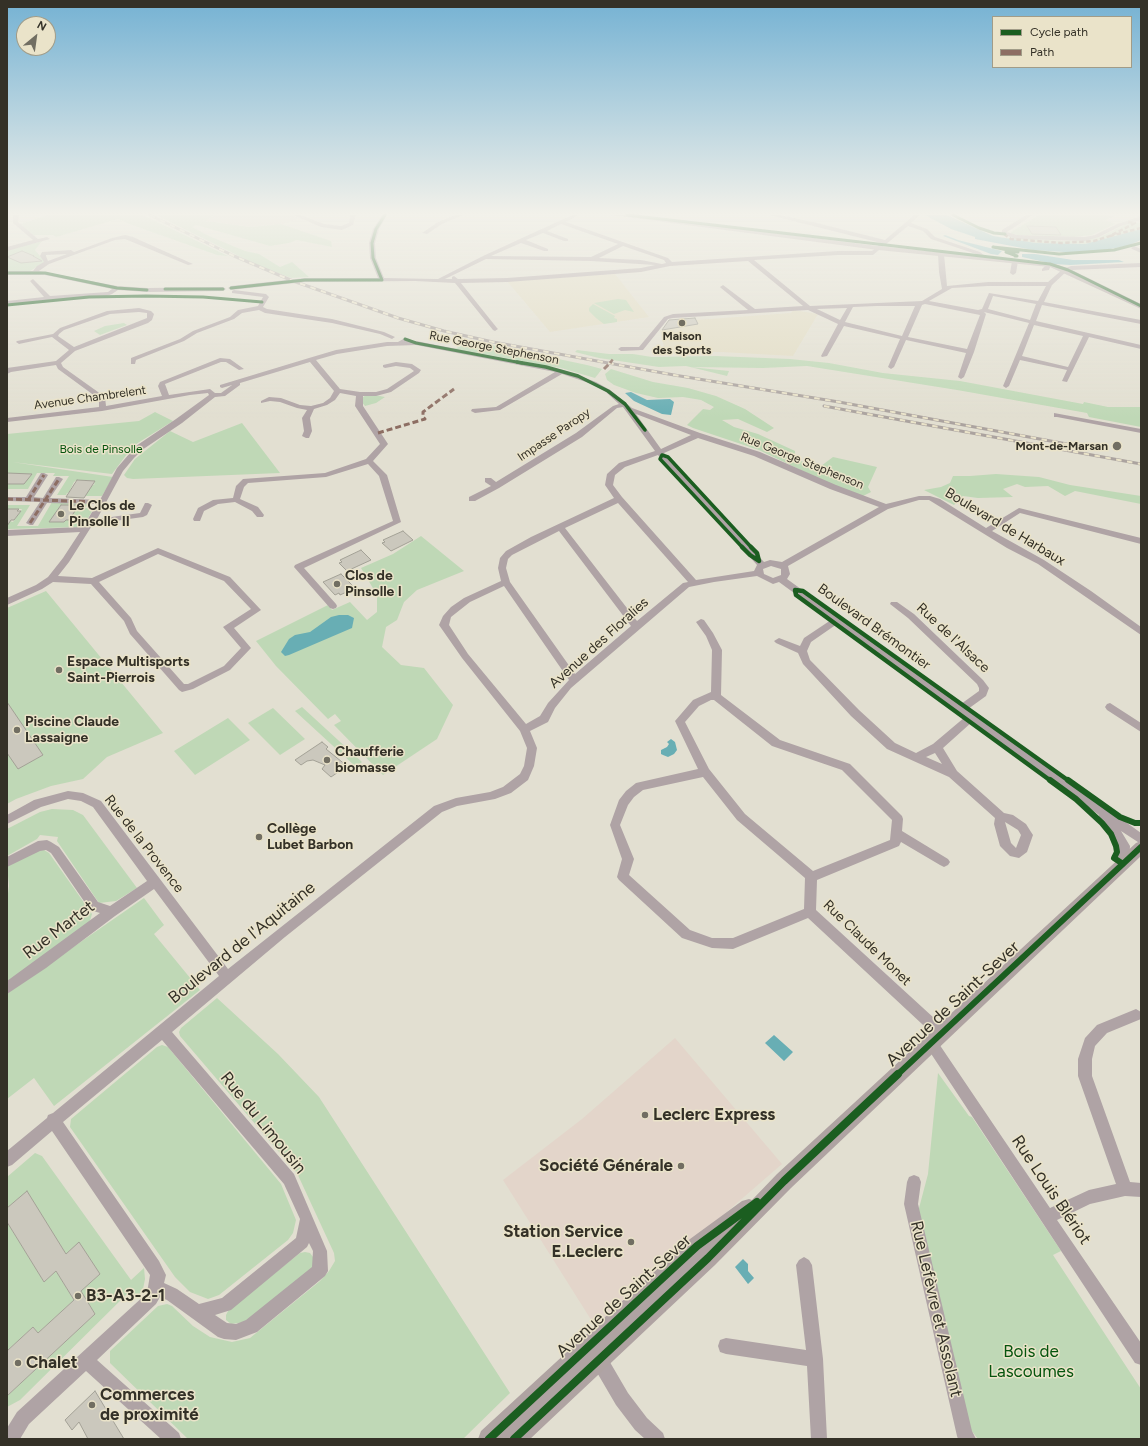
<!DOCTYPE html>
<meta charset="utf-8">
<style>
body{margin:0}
#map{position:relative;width:1148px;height:1446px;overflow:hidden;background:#e2dfd1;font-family:Figtree,sans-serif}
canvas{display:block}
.frame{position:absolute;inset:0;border:8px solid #343127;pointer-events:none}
.legend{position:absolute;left:992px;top:16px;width:140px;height:52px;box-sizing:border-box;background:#eae3c9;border:1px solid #a19c88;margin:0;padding:5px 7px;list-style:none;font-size:12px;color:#343127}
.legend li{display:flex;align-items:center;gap:8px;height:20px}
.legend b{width:20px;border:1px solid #a19c88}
.north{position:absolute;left:16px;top:16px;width:40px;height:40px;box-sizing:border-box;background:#eae3c9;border:1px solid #a19c88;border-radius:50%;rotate:29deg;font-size:11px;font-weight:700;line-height:16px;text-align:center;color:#343127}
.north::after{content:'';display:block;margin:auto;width:14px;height:18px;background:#716e62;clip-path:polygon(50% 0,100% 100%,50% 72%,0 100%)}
</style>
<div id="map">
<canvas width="1148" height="1446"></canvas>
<div class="frame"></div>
<ul class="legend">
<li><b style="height:5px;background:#1b5e20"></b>Cycle path</li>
<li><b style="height:5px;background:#8d6e63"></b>Path</li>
</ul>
<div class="north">N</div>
</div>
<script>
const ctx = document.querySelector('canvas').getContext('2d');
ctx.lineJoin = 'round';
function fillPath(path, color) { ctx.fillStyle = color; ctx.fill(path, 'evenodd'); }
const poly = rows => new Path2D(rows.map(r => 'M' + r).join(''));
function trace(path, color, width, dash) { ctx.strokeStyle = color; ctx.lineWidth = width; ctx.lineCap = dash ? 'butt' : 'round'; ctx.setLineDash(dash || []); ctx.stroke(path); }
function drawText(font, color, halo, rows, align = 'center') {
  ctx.font = font + ' Figtree,sans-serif'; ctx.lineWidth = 3; ctx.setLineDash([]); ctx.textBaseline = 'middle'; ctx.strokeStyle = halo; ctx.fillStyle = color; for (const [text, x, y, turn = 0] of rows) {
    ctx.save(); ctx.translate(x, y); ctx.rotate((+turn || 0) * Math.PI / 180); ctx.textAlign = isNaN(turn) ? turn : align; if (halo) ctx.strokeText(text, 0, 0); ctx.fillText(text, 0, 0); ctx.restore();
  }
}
fillPath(poly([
 [214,215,292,215,300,219,281,224,251,227,206,221],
 [675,1038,782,1164,595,1326,503,1180,582,1119]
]), '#e3d5ca');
fillPath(poly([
 [615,274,649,317,550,332,507,281],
 [793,310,818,314,793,356,721,352,665,352,660,330,699,324,696,320,791,313]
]), '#e1dbc2');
fillPath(poly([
 [48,215,143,215,228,256,217,255,132,225,118,219,56,237,53,235,33,235,20,224],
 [156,215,214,215,206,221,251,227,281,224,331,241,332,247,297,240,289,243,270,246,196,225,192,227,209,236,245,251,259,254,280,267,292,262,309,277,291,278,255,264],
 [1039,215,1109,215,1113,217,1105,220,1115,224,1092,235,1074,237,1017,235,1011,234,1011,232],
 [1131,222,1141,223,1141,229,1085,244,1036,243,1008,239,1010,237,1062,241,1088,239,1100,237],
 [42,241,35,250,45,262,30,271,7,271,7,250],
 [618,299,626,300,634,312,625,310,614,314,594,303],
 [593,304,615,316,614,318,617,319,617,322,604,324,596,318,589,311,589,308],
 [124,323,127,325,100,335,94,331,105,326],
 [473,341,587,365,602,369,595,378,561,368,454,349],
 [577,350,609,354,633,354,652,357,716,356,790,359,829,363,883,373,960,381,1083,404,1084,402,1108,407,1141,407,1141,427,1089,417,1087,413,957,390,807,366,763,368,691,367,729,371,727,376,686,366,659,367,599,358,575,352],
 [611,369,653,382,688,388,716,396,745,409,774,428,767,432,738,419,722,420,734,427,758,434,795,451,795,458,817,469,833,457,877,467,868,487,871,492,859,498,759,450,693,428,687,425,703,409,710,410,714,407,701,400,683,397,658,398,636,393,614,385,607,380,605,374],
 [366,395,375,395,385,397,376,403,365,406,361,401,362,398],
 [155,412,173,421,133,446,112,474,12,462,113,477,102,496,85,496,91,486,95,484,93,483,94,481,77,480,74,482,69,492,66,494,67,495,57,495,69,476,53,476,55,473,37,473,28,489,7,489,7,434,139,421],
 [242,423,280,473,133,479,127,478,124,475,135,459,170,431,193,442],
 [996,474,1039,477,1070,485,1141,496,1141,504,1075,491,1065,496,1048,486,1025,487,1017,484,1003,489,1013,497,978,498,963,496,954,505,924,490,941,487,950,483,953,476,970,476],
 [52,502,88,504,85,508,94,508,84,525,81,527,7,529,7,520,13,522,22,509,7,509,7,505,30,505,17,526,38,526],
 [421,536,464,571,417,590,404,602,397,620,386,627,382,647,401,665,424,668,453,705,437,739,383,775,334,725,341,721,335,714,328,719,276,666,256,641,328,605,332,610,350,602,367,620,377,612,377,595,361,568,393,554],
 [46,591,163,733,107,757,83,779,51,786,16,799,7,804,7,608],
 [302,707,362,762,356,767,295,711],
 [273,708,305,739,280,755,248,723],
 [228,718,250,740,195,775,174,751],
 [52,809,73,810,83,815,137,888,116,901,99,903,57,841,58,837,40,835,37,839,7,856,7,829,40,812],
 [44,850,49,853,92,914,89,924,7,982,7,901,9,886,7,865,35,851],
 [144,898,164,925,154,934,200,990,54,1106,34,1078,7,1099,7,993],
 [217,998,278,1054,319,1097,510,1393,463,1439,188,1439,110,1363,110,1351,158,1306,167,1304,172,1306,193,1326,210,1337,232,1342,250,1338,320,1281,329,1271,335,1261,334,1253,297,1173,180,1036,179,1032,181,1028],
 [162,1045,168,1047,281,1184,296,1220,293,1233,288,1240,219,1295,208,1299,190,1292,175,1277,70,1127,71,1119,157,1047],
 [938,1073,969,1116,972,1117,1061,1251,1053,1255,1141,1389,1141,1439,978,1439,971,1430,918,1212,928,1174],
 [35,1153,42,1156,131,1280,144,1268,145,1279,143,1289,138,1299,131,1290,20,1400,7,1407,7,1396,95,1314,81,1291,100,1274,79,1243,66,1254,27,1192,7,1208,7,1177],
 [7,1222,44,1282,56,1271,74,1300,38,1333,33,1327,7,1351],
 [305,1252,310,1253,313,1257,314,1263,311,1271,246,1322,231,1324,226,1320,226,1315,229,1309,300,1253]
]), '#bfd8b6');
fillPath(poly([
 [925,215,947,215,993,236,1036,243,1085,244,1141,229,1141,240,1127,246,1099,251,1079,253,1033,250,975,239,975,237,951,229],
 [945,235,958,240,1002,251,998,255,991,254,943,236],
 [1022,254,1035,254,1073,260,1119,260,1124,262,1070,265,1054,264,1022,257],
 [631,392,647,400,670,399,674,402,671,415,662,414,634,401,625,393],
 [339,615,348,615,354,618,352,628,289,655,285,656,281,652,289,639,295,635,310,632,331,617],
 [671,739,675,742,677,750,674,754,668,757,663,755,661,754,661,750,667,747,669,744,667,742],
 [774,1035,793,1052,784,1061,765,1043],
 [743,1259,748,1264,748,1271,754,1278,748,1284,735,1267]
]), '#68aeb4');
const building = poly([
 [1027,226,1056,227,1061,235,1032,234,1027,226],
 [22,251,34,256,33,256,42,261,21,263,7,257,22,251],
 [695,318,698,324,662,330,669,320,695,318],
 [7,473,32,474,24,484,7,484,7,473],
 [77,480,95,481,84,498,66,497,77,480],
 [61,505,79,505,69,520,66,520,64,522,49,522,61,505],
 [7,509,19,509,17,511,21,511,14,520,11,520,7,526,7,509],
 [403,531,413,540,391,551,382,543,385,542,383,540,403,531],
 [361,550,371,560,347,571,339,563,342,562,340,560,361,550],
 [341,574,355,588,340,595,339,593,335,595,323,582,341,574],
 [7,702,43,755,18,769,7,753,7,702],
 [322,742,328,747,326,749,347,766,331,777,322,769,325,765,313,760,307,761,301,765,295,760,322,742],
 [27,1191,66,1254,79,1242,100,1274,81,1291,95,1314,7,1396,7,1351,33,1327,38,1333,74,1300,56,1271,44,1282,7,1222,7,1208,27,1191],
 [95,1391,124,1439,88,1439,79,1422,72,1430,65,1420,95,1391]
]);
fillPath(building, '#cbc8bd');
trace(building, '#a3a196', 1);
fillPath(poly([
 [13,215,19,215,18,222,38,239,47,237,50,239,7,251,7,247,33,240,13,223,13,215],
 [293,215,301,215,324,224,341,226,349,223,350,215,356,215,353,225,342,230,321,227,293,215],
 [382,215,387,215,379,229,375,243,376,258,384,278,438,279,483,256,572,215,579,215,566,222,668,258,672,262,838,251,872,251,881,243,769,215,780,215,813,222,885,240,914,215,920,215,911,223,927,229,935,237,980,252,986,257,981,258,976,254,931,239,923,231,908,226,873,255,838,255,754,260,810,306,922,301,942,289,939,272,938,254,941,252,944,254,947,286,988,282,1048,282,1063,269,1071,266,1141,263,1141,267,1072,270,1067,271,1052,285,1044,302,1141,320,1141,324,1042,305,1036,321,1141,345,1141,349,1089,337,1067,382,1062,381,1067,370,1020,360,1009,386,1006,388,1003,386,1029,323,984,312,986,314,974,352,964,377,961,379,958,377,966,353,906,340,894,367,891,369,888,367,900,339,844,326,827,356,822,357,821,356,838,324,808,310,673,318,668,319,643,350,621,351,618,349,621,347,639,347,664,317,673,314,748,310,721,288,720,287,723,285,755,309,803,306,748,261,670,266,641,272,507,282,461,283,497,328,498,329,495,331,493,330,455,283,415,281,305,282,231,290,228,288,231,286,305,278,378,278,370,258,369,243,373,229,382,215],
 [561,224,618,244,591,257,491,256,521,243,544,251,548,251,548,249,526,240,543,233,564,241,568,241,568,239,547,231,561,224],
 [623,246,664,260,666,263,662,264,641,260,599,258,623,246],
 [486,259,591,261,655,265,641,268,507,278,458,279,454,276,452,277,452,279,445,279,486,259],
 [988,286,1046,286,1038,301,989,293,982,309,978,310,929,301,952,288,988,286],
 [993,296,1036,304,1030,320,988,309,993,296],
 [925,304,980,315,967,349,908,337,922,305,925,304],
 [877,306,915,306,902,336,845,322,853,307,877,306],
 [847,308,840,320,817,309,847,308],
 [1034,325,1083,336,1068,367,1022,356,1034,325],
 [455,215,463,215,442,224,427,234,422,233,438,222,455,215],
 [1026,215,1033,215,1007,232,1017,235,1085,237,1095,235,1117,224,1141,216,1141,220,1121,226,1099,237,1085,241,1016,239,1002,234,1002,230,1026,215],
 [125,235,133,237,193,264,188,265,125,239,115,240,49,264,39,271,117,286,147,288,223,287,226,289,223,291,147,292,118,290,112,294,104,297,48,300,7,305,7,301,44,297,30,281,33,279,50,296,108,292,112,289,45,275,7,275,7,271,33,271,37,266,44,262,40,256,42,252,71,250,74,252,112,238,125,235],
 [67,254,48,261,46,256,46,255,67,254],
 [1134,246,1141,249,1141,253,1132,249,1131,248,1134,246],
 [1015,259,1018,261,1016,273,1013,275,1010,273,1012,261,1015,259],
 [1048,263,1051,265,1049,270,1042,271,1042,269,1048,263],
 [234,290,266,294,269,297,263,307,267,309,332,319,384,332,395,337,392,339,380,334,332,323,265,313,259,310,242,313,234,319,197,333,184,341,136,360,135,364,131,364,131,358,180,339,193,331,230,317,238,310,258,306,263,297,232,293,232,291,234,290],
 [139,308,151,311,154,314,152,320,148,323,75,351,61,363,63,367,105,397,106,406,162,396,158,386,160,382,220,358,230,359,244,369,239,370,226,362,221,362,165,384,169,395,210,389,215,393,221,393,232,385,222,388,220,387,220,385,309,358,336,350,387,342,398,342,405,338,407,339,407,341,416,341,563,370,596,382,610,390,632,408,700,433,760,452,836,485,886,504,919,496,930,496,940,499,986,528,1019,508,1141,538,1141,544,1020,513,992,531,1044,560,1091,591,1141,627,1141,635,1038,564,1007,548,929,500,919,500,888,509,788,566,790,574,787,579,961,704,979,691,979,688,977,684,908,618,890,604,891,602,897,602,914,614,983,680,989,688,986,696,968,709,1141,833,1141,844,1121,831,1130,846,1129,864,1127,867,1123,869,1119,867,1117,864,1118,846,1116,840,1099,821,1098,818,1099,815,972,722,943,748,957,771,1004,813,1013,815,1026,824,1031,832,1033,835,1027,852,1019,858,1010,856,1000,846,994,824,995,818,949,777,887,749,851,716,803,664,798,653,776,643,774,641,779,638,800,646,804,638,831,620,779,582,773,584,757,576,714,582,689,587,571,688,555,708,548,722,530,731,537,748,534,766,528,780,511,793,495,799,457,806,442,812,285,937,172,1032,294,1174,327,1251,328,1271,325,1276,257,1332,236,1340,224,1339,218,1337,167,1300,160,1297,156,1304,97,1360,179,1433,181,1439,161,1439,86,1371,29,1424,20,1439,7,1439,7,1428,17,1412,146,1294,148,1287,150,1275,52,1131,12,1165,7,1167,7,1151,47,1118,48,1115,53,1113,219,976,154,889,115,916,46,968,7,994,7,981,100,913,90,910,51,853,46,850,40,851,7,867,7,857,38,841,47,840,51,842,59,847,98,902,110,906,147,881,93,807,81,801,68,799,41,807,7,824,7,815,34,800,68,791,83,793,101,801,228,969,434,806,456,798,490,792,503,787,520,774,524,766,527,748,520,731,462,658,439,625,443,616,451,607,464,598,501,581,498,568,500,558,506,551,531,537,614,498,605,485,607,474,619,463,655,451,623,407,617,408,582,437,499,488,475,501,469,501,469,497,491,486,485,482,485,478,491,478,496,482,576,433,613,406,619,404,606,392,592,384,562,374,500,410,475,413,471,411,472,409,496,407,555,372,416,345,387,346,337,354,316,360,340,389,360,392,376,392,387,389,414,371,410,368,396,366,385,368,383,367,383,365,396,362,412,364,421,370,419,373,391,392,376,396,363,396,363,406,388,444,373,461,387,475,401,522,304,568,336,604,337,606,336,608,333,609,330,608,294,567,295,565,393,521,379,476,368,464,326,477,248,483,244,487,240,499,258,507,264,515,263,517,257,517,252,511,235,502,218,504,204,511,200,521,194,521,193,519,198,508,213,500,233,498,236,486,243,479,325,473,366,459,380,444,355,406,356,396,340,393,335,400,327,405,314,409,310,418,312,431,309,438,306,438,302,436,304,431,302,418,307,410,297,408,280,402,270,401,261,403,261,401,269,397,281,398,300,405,311,406,323,403,330,398,334,391,310,362,240,383,240,385,225,396,215,397,182,423,142,450,134,458,123,471,97,519,140,513,145,503,148,503,152,505,147,515,143,517,93,524,69,562,58,576,92,578,158,548,230,577,261,610,234,628,251,648,230,670,193,689,182,692,179,690,130,634,124,621,91,584,53,582,42,589,7,605,7,598,36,585,48,577,63,558,80,532,7,536,7,530,83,527,97,504,47,503,33,525,30,525,26,523,40,502,7,501,7,497,26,497,41,473,44,473,48,475,34,497,43,498,56,477,59,477,63,479,50,498,100,500,117,468,136,446,176,419,209,395,208,393,190,395,102,411,7,422,7,418,99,407,99,399,58,369,56,365,11,372,7,374,7,368,56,361,69,350,52,337,19,344,16,342,17,341,53,334,60,328,107,311,139,308],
 [139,312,147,313,147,318,74,347,58,336,59,334,64,330,110,314,139,312],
 [636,414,691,435,661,449,636,414],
 [698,438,754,456,830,489,879,507,782,562,770,560,764,562,664,453,698,438],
 [658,455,757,565,754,571,696,580,622,497,613,485,615,475,625,467,658,455],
 [618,503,688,582,683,583,637,621,565,528,618,503],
 [559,531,631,626,575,674,510,582,506,568,508,559,512,555,559,531],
 [158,554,224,581,251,609,223,627,241,648,224,666,188,684,184,684,137,631,131,618,99,582,158,554],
 [771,566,781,569,781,575,773,578,764,574,763,569,771,566],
 [504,586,569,680,548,703,540,716,526,724,468,654,449,625,451,617,470,602,504,586],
 [837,624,957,712,965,717,933,744,916,753,895,743,859,710,810,660,807,651,811,642,837,624],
 [935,753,942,764,926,757,935,753],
 [1005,822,1018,830,1021,835,1016,848,1011,843,1005,822],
 [162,1040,284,1184,300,1219,296,1238,222,1298,199,1304,177,1289,164,1283,166,1275,159,1261,63,1122,162,1040],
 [309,1243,313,1251,312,1267,246,1320,236,1324,227,1323,215,1315,231,1310,307,1247,309,1243],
 [1054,413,1141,429,1141,433,1057,417,1054,417,1054,413],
 [701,619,704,620,713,633,722,650,721,695,780,740,850,764,902,816,903,819,902,831,948,859,950,862,948,865,944,867,940,865,901,842,899,846,817,880,816,910,946,1029,947,1033,946,1037,941,1039,936,1037,808,918,733,949,712,948,682,938,619,880,617,877,622,859,610,825,619,800,626,791,636,783,698,769,675,721,693,700,711,692,712,650,706,636,696,622,701,619],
 [711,700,714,700,772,746,842,770,892,820,890,840,813,871,745,814,709,769,685,722,699,706,711,700],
 [703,777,737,820,805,878,804,909,733,938,712,938,690,930,629,875,634,859,620,825,628,805,634,797,643,790,703,777],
 [1110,703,1141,723,1141,732,1107,710,1105,707,1107,704,1110,703],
 [1136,1009,1141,1012,1141,1019,1107,1033,1095,1046,1092,1059,1092,1076,1130,1182,1141,1183,1141,1197,1125,1196,1090,1204,1057,1220,1141,1343,1141,1365,1135,1363,924,1043,925,1038,930,1037,935,1038,1050,1208,1089,1190,1116,1184,1078,1076,1078,1059,1085,1038,1097,1025,1136,1009],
 [914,1175,919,1177,921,1182,918,1204,972,1431,976,1439,958,1439,957,1436,904,1204,907,1182,909,1177,914,1175],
 [804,1257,809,1260,812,1265,823,1359,827,1439,811,1439,807,1366,726,1354,720,1352,718,1346,720,1340,726,1338,806,1350,796,1265,799,1260,804,1257],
 [598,1350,604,1352,628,1393,647,1418,663,1433,665,1439,645,1439,635,1430,616,1405,592,1364,590,1358,592,1352,598,1350]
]), '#afa3a5');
fillPath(poly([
 [610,215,633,215,878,246,1051,263,1068,268,1141,304,1141,309,1050,267,878,250,610,215],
 [1141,841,1141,856,791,1188,715,1265,530,1439,478,1439,481,1431,690,1239,742,1201,749,1199,752,1200,777,1174,1136,843,1141,841]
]), '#afa3a2');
const rail = poly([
 [150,215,234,256,293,281,398,318,444,331,493,342,674,375,839,402,1094,449],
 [824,406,1141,464]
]);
trace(rail, '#aba39f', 3);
trace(rail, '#eae3c9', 2, [5.5]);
trace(poly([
 [1128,222,1135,223,1110,236,1141,228],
 [1004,234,1011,239,1061,243,1094,241,1110,236],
 [610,363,613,359]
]), '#8d6e63', 2.5, [4.5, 2.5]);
trace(poly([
 [604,369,611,362],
 [378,433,425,419,423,417,423,412,454,389],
 [7,499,102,502],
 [28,500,44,475],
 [30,523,59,479]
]), '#8d6e63', 3, [6, 3]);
trace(poly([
 [627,215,1050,264,1068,270,1141,306],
 [953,215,979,228,994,233,1005,234],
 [1015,256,1017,256,1006,252,1018,252,993,247,1059,254,1114,250,1141,243],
 [7,273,45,273,117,288,147,290],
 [231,288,305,280,382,280,373,258,372,243,376,229,385,215],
 [165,289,223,289],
 [7,305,89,297,146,296,203,297,262,302],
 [405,339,416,343,522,363]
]), '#1b5e20', 3);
trace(poly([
 [517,362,546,367,578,376,608,391,625,404,645,430],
 [743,548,660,459,662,455,668,457,752,548]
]), '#1b5e20', 3.5);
trace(poly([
 [742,547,750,555,759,561,757,553,751,547],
 [1051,781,796,595,795,590,803,591,1069,781]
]), '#1b5e20', 4.5);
trace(poly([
 [1050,780,1076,799,1102,823,1111,834,1116,846,1117,852,1114,858,1123,864],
 [1068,780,1120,817,1135,823,1141,823],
 [897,1075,1141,847]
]), '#1b5e20', 6);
trace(poly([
 [489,1439,697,1246,757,1202],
 [514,1439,708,1258,784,1181,898,1074]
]), '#1b5e20', 8);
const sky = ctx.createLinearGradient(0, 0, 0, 418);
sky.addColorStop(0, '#75b2d3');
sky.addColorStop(0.51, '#f2f1ea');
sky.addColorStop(1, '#f2f1ea00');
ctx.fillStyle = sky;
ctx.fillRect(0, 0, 1148, 418);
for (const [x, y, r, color] of [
 [682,323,4,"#716e62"],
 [1117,446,5,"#716e62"],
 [61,514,4,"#716e62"],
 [337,584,4,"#716e62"],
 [59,670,4,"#716e62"],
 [17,730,4,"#716e62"],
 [327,760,4,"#716e62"],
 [259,837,4,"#716e62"],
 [645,1115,4,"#716e62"],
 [681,1166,4,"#716e62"],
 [631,1242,4,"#716e62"],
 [78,1296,4,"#716e62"],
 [18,1363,4,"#716e62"],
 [92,1405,4,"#716e62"]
]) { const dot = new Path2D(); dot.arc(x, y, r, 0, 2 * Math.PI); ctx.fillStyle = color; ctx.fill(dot); trace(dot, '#eae3c9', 1.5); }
drawText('bold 12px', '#343127', '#eae3c9', [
 ["Maison",682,336],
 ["des Sports",682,350],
 ["Mont-de-Marsan",1108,446,"right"]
]);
drawText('12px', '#343127', '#eae3c9', [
 ["Rue George Stephenson",494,348,11],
 ["Avenue Chambrelent",90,398,-8],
 ["Impasse Paropy",554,435,-34],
 ["Rue George Stephenson",802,461,22]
]);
drawText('12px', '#05540d', '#eae3c9', [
 ["Bois de Pinsolle",101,449]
]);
drawText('bold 14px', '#343127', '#eae3c9', [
 ["Le Clos de",69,506],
 ["Pinsolle II",69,522],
 ["Clos de",345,576],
 ["Pinsolle I",345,592],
 ["Espace Multisports",67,662],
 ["Saint-Pierrois",67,678],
 ["Piscine Claude",25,722],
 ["Lassaigne",25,738],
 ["Chaufferie",335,752],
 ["biomasse",335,768],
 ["Collège",267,829],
 ["Lubet Barbon",267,845]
], 'left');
drawText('14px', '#343127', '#eae3c9', [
 ["Boulevard de Harbaux",1005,527,31],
 ["Boulevard Brémontier",874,627,36],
 ["Rue de l'Alsace",953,638,43],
 ["Avenue des Floralies",599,643,-42],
 ["Rue de la Provence",144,844,52],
 ["Rue Claude Monet",867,943,44]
]);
drawText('17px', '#343127', '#eae3c9', [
 ["Rue Martet",59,930,-37],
 ["Boulevard de l'Aquitaine",242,943,-39],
 ["Avenue de Saint-Sever",953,1004,-43],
 ["Rue du Limousin",263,1123,51],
 ["Rue Louis Blériot",1051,1190,56],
 ["Avenue de Saint-Sever",624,1296,-42],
 ["Rue Lefèvre et Assolant",936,1309,77]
]);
drawText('bold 17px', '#343127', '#eae3c9', [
 ["Leclerc Express",653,1115],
 ["Société Générale",673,1166,"right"],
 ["Station Service",623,1232,"right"],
 ["E.Leclerc",623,1252,"right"],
 ["B3-A3-2-1",86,1296],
 ["Chalet",26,1363],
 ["Commerces",100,1395],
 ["de proximité",100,1415]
], 'left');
drawText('17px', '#05540d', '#eae3c9', [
 ["Bois de",1031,1352],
 ["Lascoumes",1031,1372]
]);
</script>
